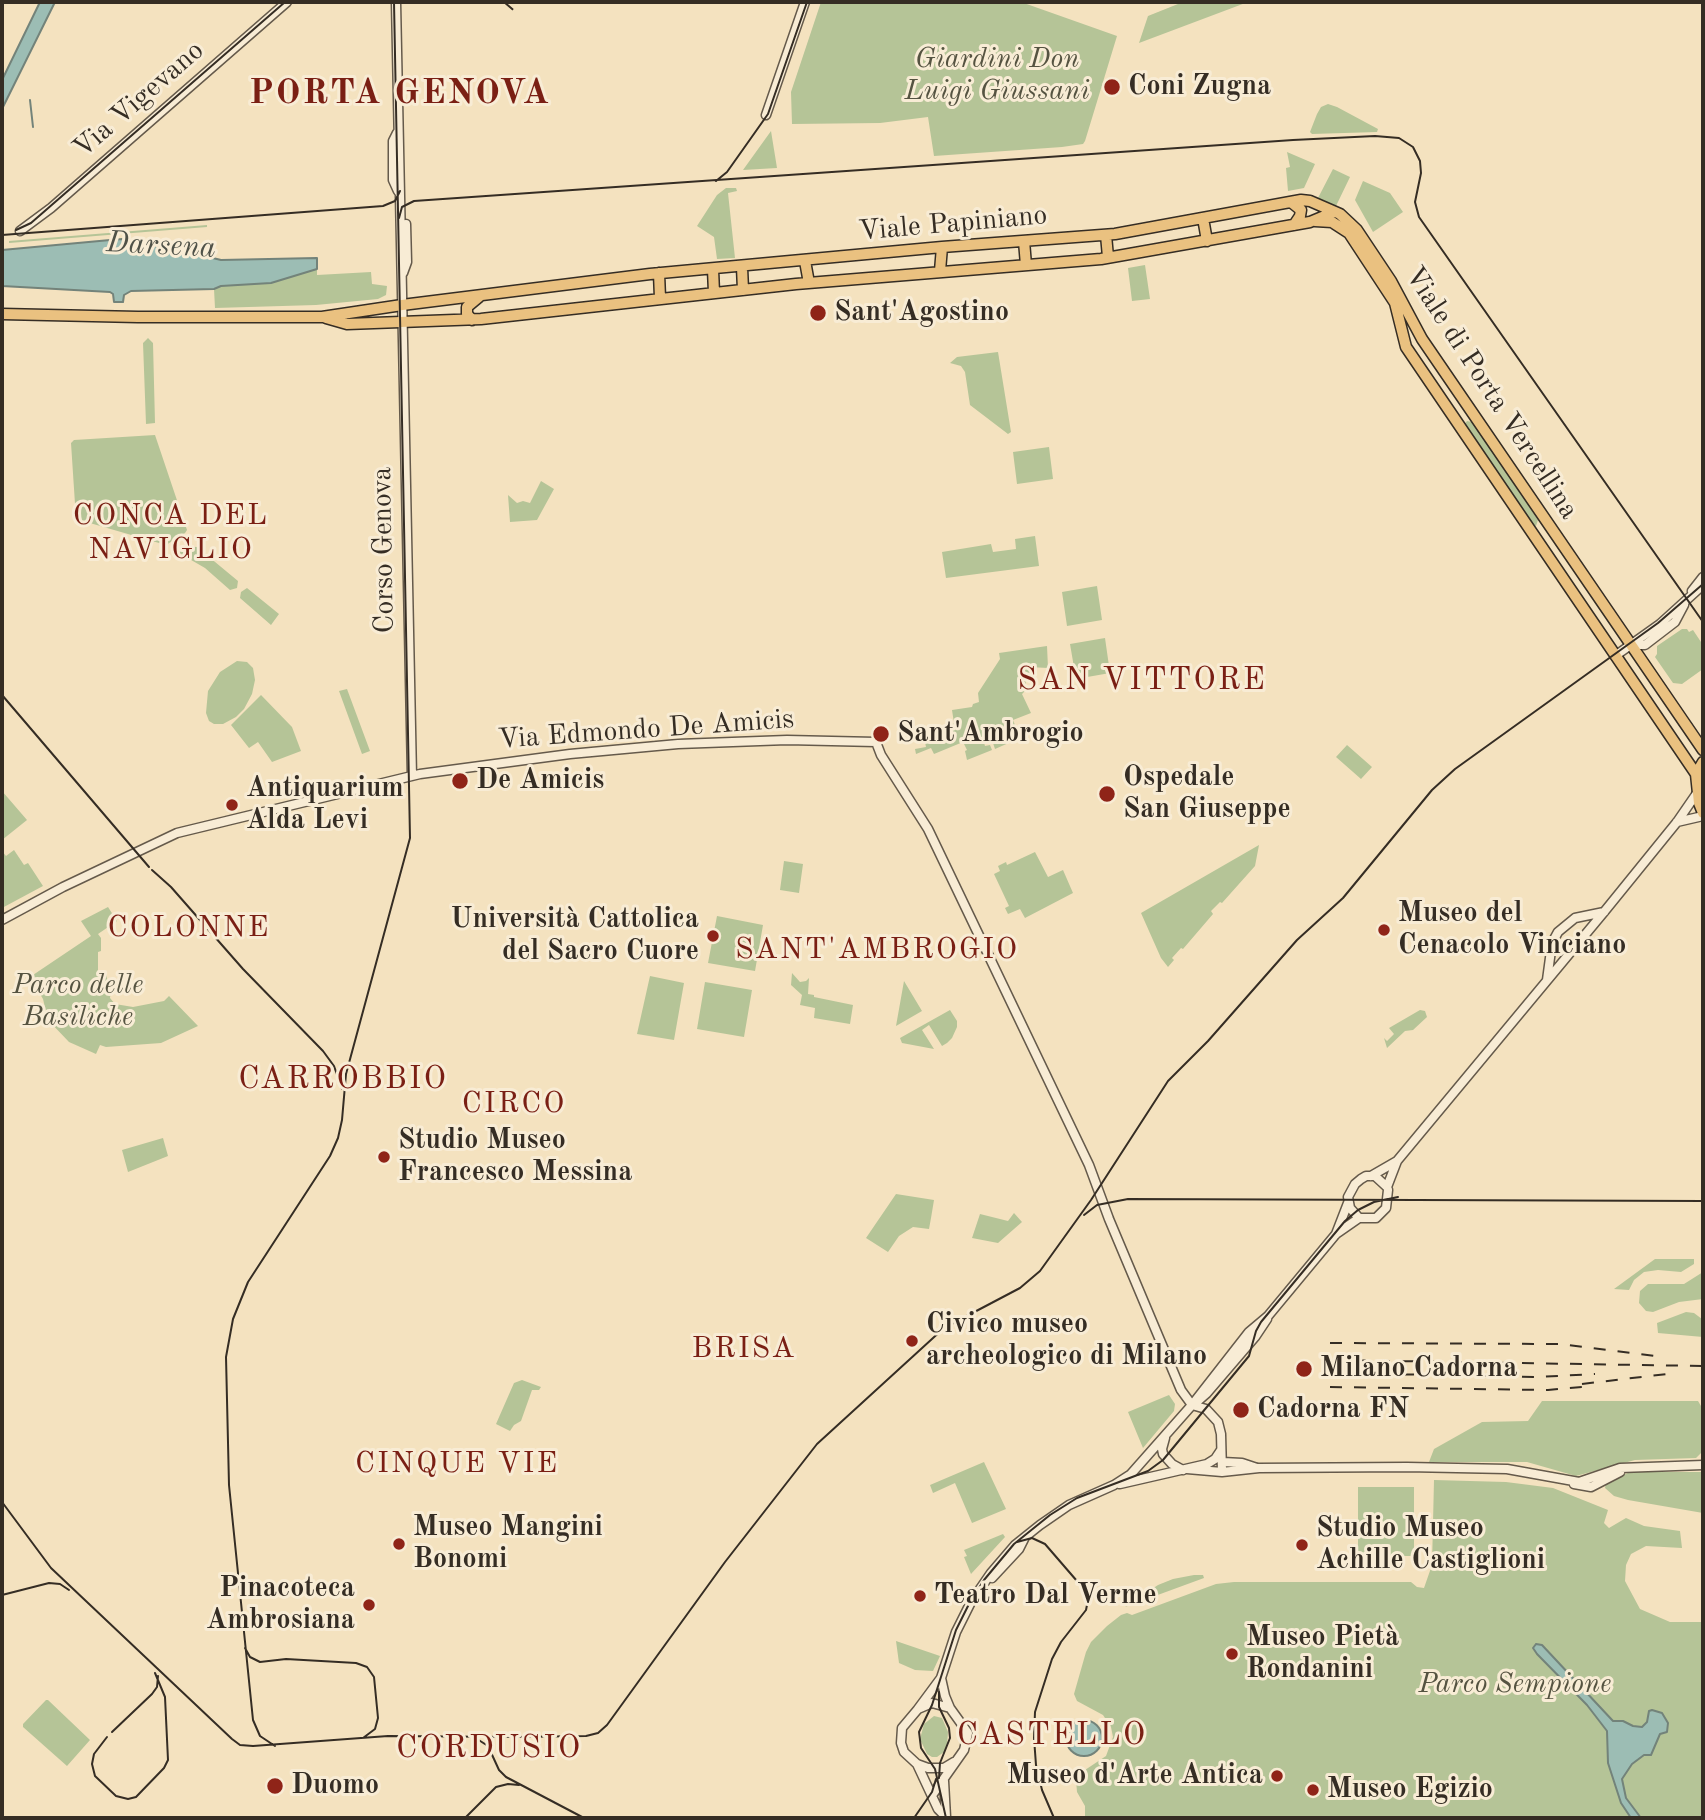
<!DOCTYPE html>
<meta charset="utf-8">
<style>
body{margin:0}
#map{position:relative;width:1705px;height:1820px;overflow:hidden;background:#f4e2bf;font-family:"Old Standard TT",serif}
canvas{display:block}
.frame{position:absolute;inset:0;border:4px solid #352d24;pointer-events:none}
</style>
<div id="map">
<canvas width="1705" height="1820"></canvas>
<div class="frame"></div>
</div>
<script>
const ctx = document.querySelector('canvas').getContext('2d');
ctx.lineJoin = 'round';
function fillPath(path, color) { ctx.fillStyle = color; ctx.fill(path, 'evenodd'); }
const poly = rows => new Path2D(rows.map(r => 'M' + r).join(''));
function trace(path, color, width, dash) { ctx.strokeStyle = color; ctx.lineWidth = width; ctx.lineCap = dash ? 'butt' : 'round'; ctx.setLineDash(dash || []); ctx.stroke(path); }
function drawText(font, color, halo, rows, align = 'center') {
  ctx.font = font + ' "Old Standard TT",serif'; ctx.lineWidth = 6; ctx.setLineDash([]); ctx.textBaseline = 'middle'; ctx.strokeStyle = halo; ctx.fillStyle = color; for (const [text, x, y, turn = 0] of rows) {
    ctx.save(); ctx.translate(x, y); ctx.rotate((+turn || 0) * Math.PI / 180); ctx.textAlign = isNaN(turn) ? turn : align; if (halo) ctx.strokeText(text, 0, 0); ctx.fillText(text, 0, 0); ctx.restore();
  }
}
fillPath(poly([
 [821,2,1021,2,1117,36,1085,141,1083,144,1062,147,934,156,928,117,880,123,792,124,791,92],
 [1183,2,1248,2,1139,43,1148,16],
 [1328,104,1337,107,1378,129,1377,132,1312,134,1310,132,1317,114,1321,107],
 [771,131,777,168,743,170],
 [1287,152,1315,164,1304,188,1288,191,1286,168,1290,167],
 [1333,169,1350,177,1336,206,1318,198],
 [1363,181,1390,193,1403,212,1373,232,1355,200],
 [726,188,736,188,737,191,728,193,735,258,717,259,714,237,697,226,717,195],
 [207,225,207,227,9,243,9,241],
 [1145,265,1150,299,1132,301,1128,268],
 [317,269,317,275,371,272,372,284,387,286,386,295,378,299,316,305,215,308,214,289,221,286,271,283],
 [148,338,153,343,155,423,146,424,143,343],
 [998,352,1011,432,1008,434,970,405,965,372,961,366,950,363,957,357],
 [1467,421,1472,422,1538,520,1536,526,1531,524,1464,425],
 [155,435,187,530,185,533,166,545,76,519,71,443,74,440],
 [1049,447,1053,479,1017,484,1013,452],
 [541,481,554,489,537,520,510,522,508,495,517,503,523,501,530,503],
 [1035,536,1039,566,946,578,942,552,991,544,993,552,1016,549,1015,539],
 [180,546,197,547,238,581,237,588,230,590,205,568,179,553,178,549],
 [1097,586,1102,620,1067,626,1062,592],
 [247,588,279,614,271,625,240,598,241,592],
 [1682,629,1687,629,1689,632,1693,630,1703,645,1703,669,1682,684,1673,683,1655,657,1657,654,1657,646],
 [1105,638,1110,673,1076,679,1070,644],
 [1047,646,1048,668,1029,667,1030,674,1024,675,1026,684,1023,685,1025,691,1022,694,1031,713,1013,720,1020,738,995,749,993,743,996,741,992,732,982,735,985,746,990,745,992,750,967,760,965,751,967,750,963,742,934,754,931,748,916,754,915,749,926,747,924,737,948,733,951,729,951,725,954,723,952,710,972,707,973,704,979,702,978,693,1000,659,999,653],
 [237,661,247,662,253,668,255,680,252,694,244,709,236,717,223,724,214,724,209,721,206,713,208,691,220,672],
 [347,689,370,751,362,754,339,691],
 [261,695,292,727,301,751,272,762,258,742,249,748,231,725],
 [1347,745,1372,767,1361,779,1336,757],
 [2,791,27,820,2,840],
 [1259,845,1255,866,1222,903,1220,902,1211,911,1213,914,1183,949,1181,948,1172,958,1174,960,1168,967,1161,958,1141,913],
 [14,850,24,865,28,863,43,886,2,908,2,851,6,856],
 [1035,852,1048,877,1063,870,1073,893,1025,918,1020,909,1008,914,1005,908,1009,906,994,874,1000,871,998,866,1006,862,1007,865],
 [784,861,803,864,799,893,780,890],
 [108,907,117,921,98,934,101,938,101,951,98,952,98,974,106,974,108,983,111,984,119,979,120,987,111,991,110,998,115,1004,133,1007,164,1001,169,996,198,1026,161,1043,106,1047,100,1045,96,1054,69,1042,48,1020,43,999,30,977,91,936,81,921],
 [717,916,763,925,755,971,708,963],
 [792,973,800,982,806,981,809,978,808,994,814,995,814,997,853,1005,850,1024,814,1018,815,1008,800,1005,802,995,791,985],
 [650,976,684,983,674,1040,637,1034],
 [904,981,922,1011,896,1026],
 [705,982,752,990,744,1037,697,1029],
 [950,1010,957,1021,957,1027,952,1038,947,1043,942,1046,929,1025,922,1030,934,1049,902,1043,900,1038],
 [1420,1010,1425,1011,1427,1017,1413,1030,1405,1031,1387,1048,1384,1038,1387,1041,1394,1034,1389,1028],
 [163,1138,168,1156,128,1172,122,1150],
 [896,1194,934,1200,931,1218,929,1229,913,1227,899,1236,888,1252,866,1238],
 [1014,1213,1022,1222,998,1243,972,1238,980,1214,1008,1221],
 [1655,1259,1694,1259,1694,1264,1681,1272,1658,1270,1644,1272,1634,1280,1629,1290,1614,1289],
 [1703,1272,1703,1299,1679,1302,1653,1312,1646,1311,1639,1303,1640,1291,1648,1284,1684,1284],
 [1686,1312,1694,1313,1702,1319,1703,1337,1658,1333,1657,1323],
 [522,1380,541,1387,539,1390,532,1390,521,1421,514,1425,510,1431,496,1424,514,1383],
 [1169,1395,1175,1404,1174,1411,1143,1448,1128,1412],
 [1542,1401,1698,1401,1701,1406,1702,1452,1696,1458,1635,1460,1576,1476,1527,1462,1429,1462,1434,1449,1482,1422,1528,1421],
 [984,1462,1006,1509,972,1523,955,1483,933,1493,930,1485],
 [1630,1472,1703,1472,1703,1513,1628,1500,1614,1496,1605,1488,1606,1483],
 [1434,1480,1506,1482,1553,1488,1608,1510,1604,1523,1609,1528,1626,1518,1644,1526,1680,1531,1682,1548,1646,1546,1631,1554,1626,1565,1625,1581,1640,1609,1670,1622,1703,1622,1703,1818,1085,1818,1085,1806,1077,1792,1076,1780,1079,1774,1106,1756,1113,1737,1111,1727,1103,1715,1077,1701,1074,1694,1086,1652,1091,1642,1107,1626,1121,1615,1127,1613,1132,1615,1216,1584,1234,1582,1411,1582,1417,1587,1424,1588,1432,1565],
 [1358,1487,1414,1487,1414,1556,1358,1556],
 [1003,1534,1005,1537,971,1574,964,1557,967,1556,964,1550],
 [1194,1575,1203,1575,1204,1578,1125,1607,1158,1585,1173,1579],
 [896,1641,940,1656,933,1671,915,1670,899,1663],
 [46,1700,48,1700,90,1740,67,1766,23,1727,23,1724],
 [934,1716,942,1718,948,1732,947,1745,944,1752,937,1757,932,1757,927,1754,920,1739,924,1724]
]), '#b5c497');
const water = poly([
 [40,2,55,2,2,109,2,80,40,2],
 [121,239,184,252,187,243,191,244,192,253,221,260,317,258,317,269,271,283,221,286,214,289,131,291,124,295,123,302,114,302,113,294,110,292,2,286,2,250,121,239],
 [1536,1644,1542,1645,1613,1721,1623,1721,1633,1726,1642,1727,1647,1722,1649,1711,1652,1710,1662,1713,1668,1723,1667,1732,1660,1734,1651,1755,1644,1755,1632,1764,1622,1779,1626,1798,1641,1818,1631,1818,1621,1803,1608,1763,1607,1731,1587,1705,1537,1654,1533,1648,1536,1644],
 '1066 1738a18 18 0 1 1 36 0a18 18 0 1 1-36 0Z'
]);
fillPath(water, '#9cbdb4');
trace(water, '#73837a', 2);
trace(poly([
 [30,100,33,127]
]), '#73837a', 2);
const minor = poly([
 [396,2,412,776],
 [766,115,805,2],
 [397,133,393,141,393,180,398,191],
 [20,231,51,208,287,2],
 [403,273,407,262,406,224],
 [1692,591,1703,577],
 [1631,645,1645,645,1675,622,1684,605],
 [1615,656,1660,624,1703,585],
 [1677,822,1703,816],
 [2,920,63,887,177,833,420,774,570,754,678,744,787,740,876,742,881,755,928,829,1089,1165,1109,1219,1181,1390,1192,1405,1206,1409,1218,1422,1221,1434,1222,1472],
 [1547,980,1552,943,1558,932,1575,918,1604,912],
 [1371,1176,1397,1161],
 [1388,1190,1386,1208,1376,1218,1359,1218,1350,1208,1348,1197,1355,1184,1361,1179,1366,1176,1375,1176,1387,1187,1397,1161,1604,912,1677,822,1697,793],
 [1336,1234,1348,1203],
 [1199,1400,1207,1393,1255,1337,1267,1319],
 [1165,1438,1162,1449,1163,1454,1172,1464,1183,1470],
 [1223,1462,1242,1463,1257,1468],
 [1187,1469,1222,1472,1259,1468,1407,1467,1507,1469,1579,1482,1620,1468,1703,1465],
 [1120,1484,1207,1464,1215,1459,1221,1450],
 [1574,1484,1591,1487,1620,1472],
 [992,1578,1019,1549,1024,1539],
 [941,1678,945,1696,950,1708],
 [918,1709,941,1678,956,1632,971,1602,991,1573,1015,1545,1040,1525,1069,1505,1114,1485,1131,1474,1192,1405,1249,1332,1268,1316,1336,1234,1359,1218],
 [917,1764,938,1809,946,1817],
 [944,1781,946,1817],
 [933,1794,964,1750,968,1733,950,1708,932,1703,918,1709,902,1728,901,1743,904,1752,917,1764,928,1768,944,1768,954,1762]
]);
const major = poly([
 [1291,202,1301,210,1300,216,1294,225],
 [1203,218,1207,241],
 [1315,221,1332,222,1349,233,1395,303,1406,347,1696,774],
 [1106,235,1108,257],
 [1024,241,1026,265],
 [805,261,809,283],
 [742,267,743,290],
 [713,269,714,293],
 [940,271,942,247],
 [659,273,660,298],
 [2,314,138,317,322,317,402,305,650,274,942,247,1115,234,1301,200,1310,201,1340,214,1357,230,1391,281,1422,339,1703,750],
 [326,318,347,324,481,319,796,284,1101,259,1310,222,1334,212],
 [472,320,467,314,467,307,479,297],
 [1703,762,1696,774,1699,803,1703,813]
]);
trace(minor, '#655a4b', 11);
trace(major, '#352d24', 13);
trace(minor, '#f8ecd5', 8);
trace(major, '#eac180', 10);
trace(poly([
 [716,181,727,172,768,114,807,2],
 [399,218,402,207,414,201,1293,140,1375,136,1399,138,1413,147,1420,161,1421,173,1415,202,1419,217,1703,622],
 [16,230,31,223,285,2],
 [2,235,383,206,395,201,400,191],
 [2,695,149,867],
 [152,870,171,887,243,969,323,1051,334,1066,342,1089],
 [1084,1215,1097,1205,1128,1199,1703,1201],
 [2,1502,51,1568,232,1739,240,1745,253,1746,388,1736,516,1737,586,1736,598,1733,607,1725,725,1562,817,1444,944,1328,1020,1288,1040,1271,1091,1200,1168,1081,1208,1041,1297,940,1343,898,1432,790,1455,769,1658,623,1703,584],
 [1017,1542,1032,1538,1045,1544,1083,1588,1088,1600,1086,1610,1061,1642,1052,1659,1035,1712,1034,1738,1036,1765,1042,1790,1054,1818],
 [2,1595,49,1583,60,1584,69,1590],
 [245,1648,250,1657,260,1662,286,1659,356,1663,367,1667,374,1677,378,1718,375,1729,363,1738],
 [939,1692,939,1707,949,1728,950,1738,940,1763,939,1778],
 [112,1732,152,1694,157,1687,158,1676],
 [107,1737,94,1754,92,1764,95,1776,116,1796,128,1799,136,1797,164,1768,168,1760,165,1697,155,1673],
 [474,1737,488,1746,499,1770,506,1777,584,1818],
 [275,1746,260,1736,253,1720,229,1485,226,1357,233,1319,248,1282,330,1156,338,1138,342,1120,346,1074,410,838,394,2],
 [465,1818,496,1787,508,1784,519,1785],
 [914,1818,932,1792,936,1779],
 [946,1818,935,1769,921,1748,919,1732,932,1705,956,1630,970,1602,984,1580,1014,1544,1050,1515,1077,1498,1148,1471,1163,1460,1249,1356,1256,1331,1261,1322,1345,1221,1358,1210,1374,1202,1398,1197]
]), '#352d24', 2);
trace(poly([
 [504,2,518,14],
 [1330,1343,1560,1344,1663,1357],
 [1330,1360,1703,1366],
 [1330,1373,1538,1377,1595,1374],
 [1582,1384,1675,1373],
 [1330,1387,1548,1390,1593,1386]
]), '#352d24', 2, [12, 12]);
for (const [x, y, r, color] of [
 [1112,87,9,"#8f2418"],
 [818,313,9,"#8f2418"],
 [881,734,9,"#8f2418"],
 [460,781,9,"#8f2418"],
 [1107,794,9,"#8f2418"],
 [232,805,7,"#8f2418"],
 [1384,930,7,"#8f2418"],
 [713,936,7,"#8f2418"],
 [384,1157,7,"#8f2418"],
 [912,1341,7,"#8f2418"],
 [1304,1369,9,"#8f2418"],
 [1241,1410,9,"#8f2418"],
 [399,1544,7,"#8f2418"],
 [1302,1545,7,"#8f2418"],
 [920,1596,7,"#8f2418"],
 [369,1605,7,"#8f2418"],
 [1232,1654,7,"#8f2418"],
 [1277,1776,7,"#8f2418"],
 [275,1786,9,"#8f2418"],
 [1313,1790,7,"#8f2418"]
]) { const dot = new Path2D(); dot.arc(x, y, r, 0, 2 * Math.PI); ctx.fillStyle = color; ctx.fill(dot); trace(dot, '#f8ecd5', 2.5); }
drawText('italic 28px', '#555341', '#f8ecd5', [
 ["Giardini Don",997,60],
 ["Luigi Giussani",997,92],
 ["Parco delle",78,986],
 ["Basiliche",78,1018],
 ["Parco Sempione",1515,1685]
]);
drawText('bold 28px', '#352d24', '#f8ecd5', [
 ["Coni Zugna",1128,87],
 ["Sant'Agostino",834,313],
 ["Sant'Ambrogio",897,734],
 ["Ospedale",1123,778],
 ["San Giuseppe",1123,810],
 ["De Amicis",476,781],
 ["Antiquarium",246,789],
 ["Alda Levi",246,821],
 ["Museo del",1398,914],
 ["Cenacolo Vinciano",1398,946],
 ["Università Cattolica",699,920,"right"],
 ["del Sacro Cuore",699,952,"right"],
 ["Studio Museo",398,1141],
 ["Francesco Messina",398,1173],
 ["Civico museo",926,1325],
 ["archeologico di Milano",926,1357],
 ["Milano Cadorna",1320,1369],
 ["Cadorna FN",1257,1410],
 ["Museo Mangini",413,1528],
 ["Bonomi",413,1560],
 ["Studio Museo",1316,1529],
 ["Achille Castiglioni",1316,1561],
 ["Pinacoteca",355,1589,"right"],
 ["Ambrosiana",355,1621,"right"],
 ["Teatro Dal Verme",934,1596],
 ["Museo Pietà",1246,1638],
 ["Rondanini",1246,1670],
 ["Museo d'Arte Antica",1263,1776,"right"],
 ["Duomo",291,1786],
 ["Museo Egizio",1327,1790]
], 'left');
drawText('28px', '#352d24', '#f8ecd5', [
 ["Via Vigevano",139,100,-41],
 ["Viale Papiniano",953,224,-5],
 ["Viale di Porta Vercellina",1491,393,57],
 ["Corso Genova",384,550,-91],
 ["Via Edmondo De Amicis",646,730,-4]
]);
drawText('italic 30px', '#4f5148', '#f8ecd5', [
 ["Darsena",161,246,3]
]);
ctx.letterSpacing = '2px';
drawText('30px', '#7a1f14', '#f8ecd5', [
 ["CONCA DEL",171,516],
 ["NAVIGLIO",171,550],
 ["COLONNE",189,928],
 ["SANT'AMBROGIO",877,950],
 ["CIRCO",514,1104],
 ["BRISA",744,1349],
 ["CINQUE VIE",457,1464]
]);
ctx.letterSpacing = '0px';
ctx.letterSpacing = '2px';
drawText('32px', '#7a1f14', '#f8ecd5', [
 ["SAN VITTORE",1142,681],
 ["CARROBBIO",343,1080],
 ["CASTELLO",1052,1736],
 ["CORDUSIO",489,1749]
]);
ctx.letterSpacing = '0px';
ctx.letterSpacing = '2px';
drawText('bold 35px', '#7a1f14', '#f8ecd5', [
 ["PORTA GENOVA",400,94]
]);
ctx.letterSpacing = '0px';
</script>
